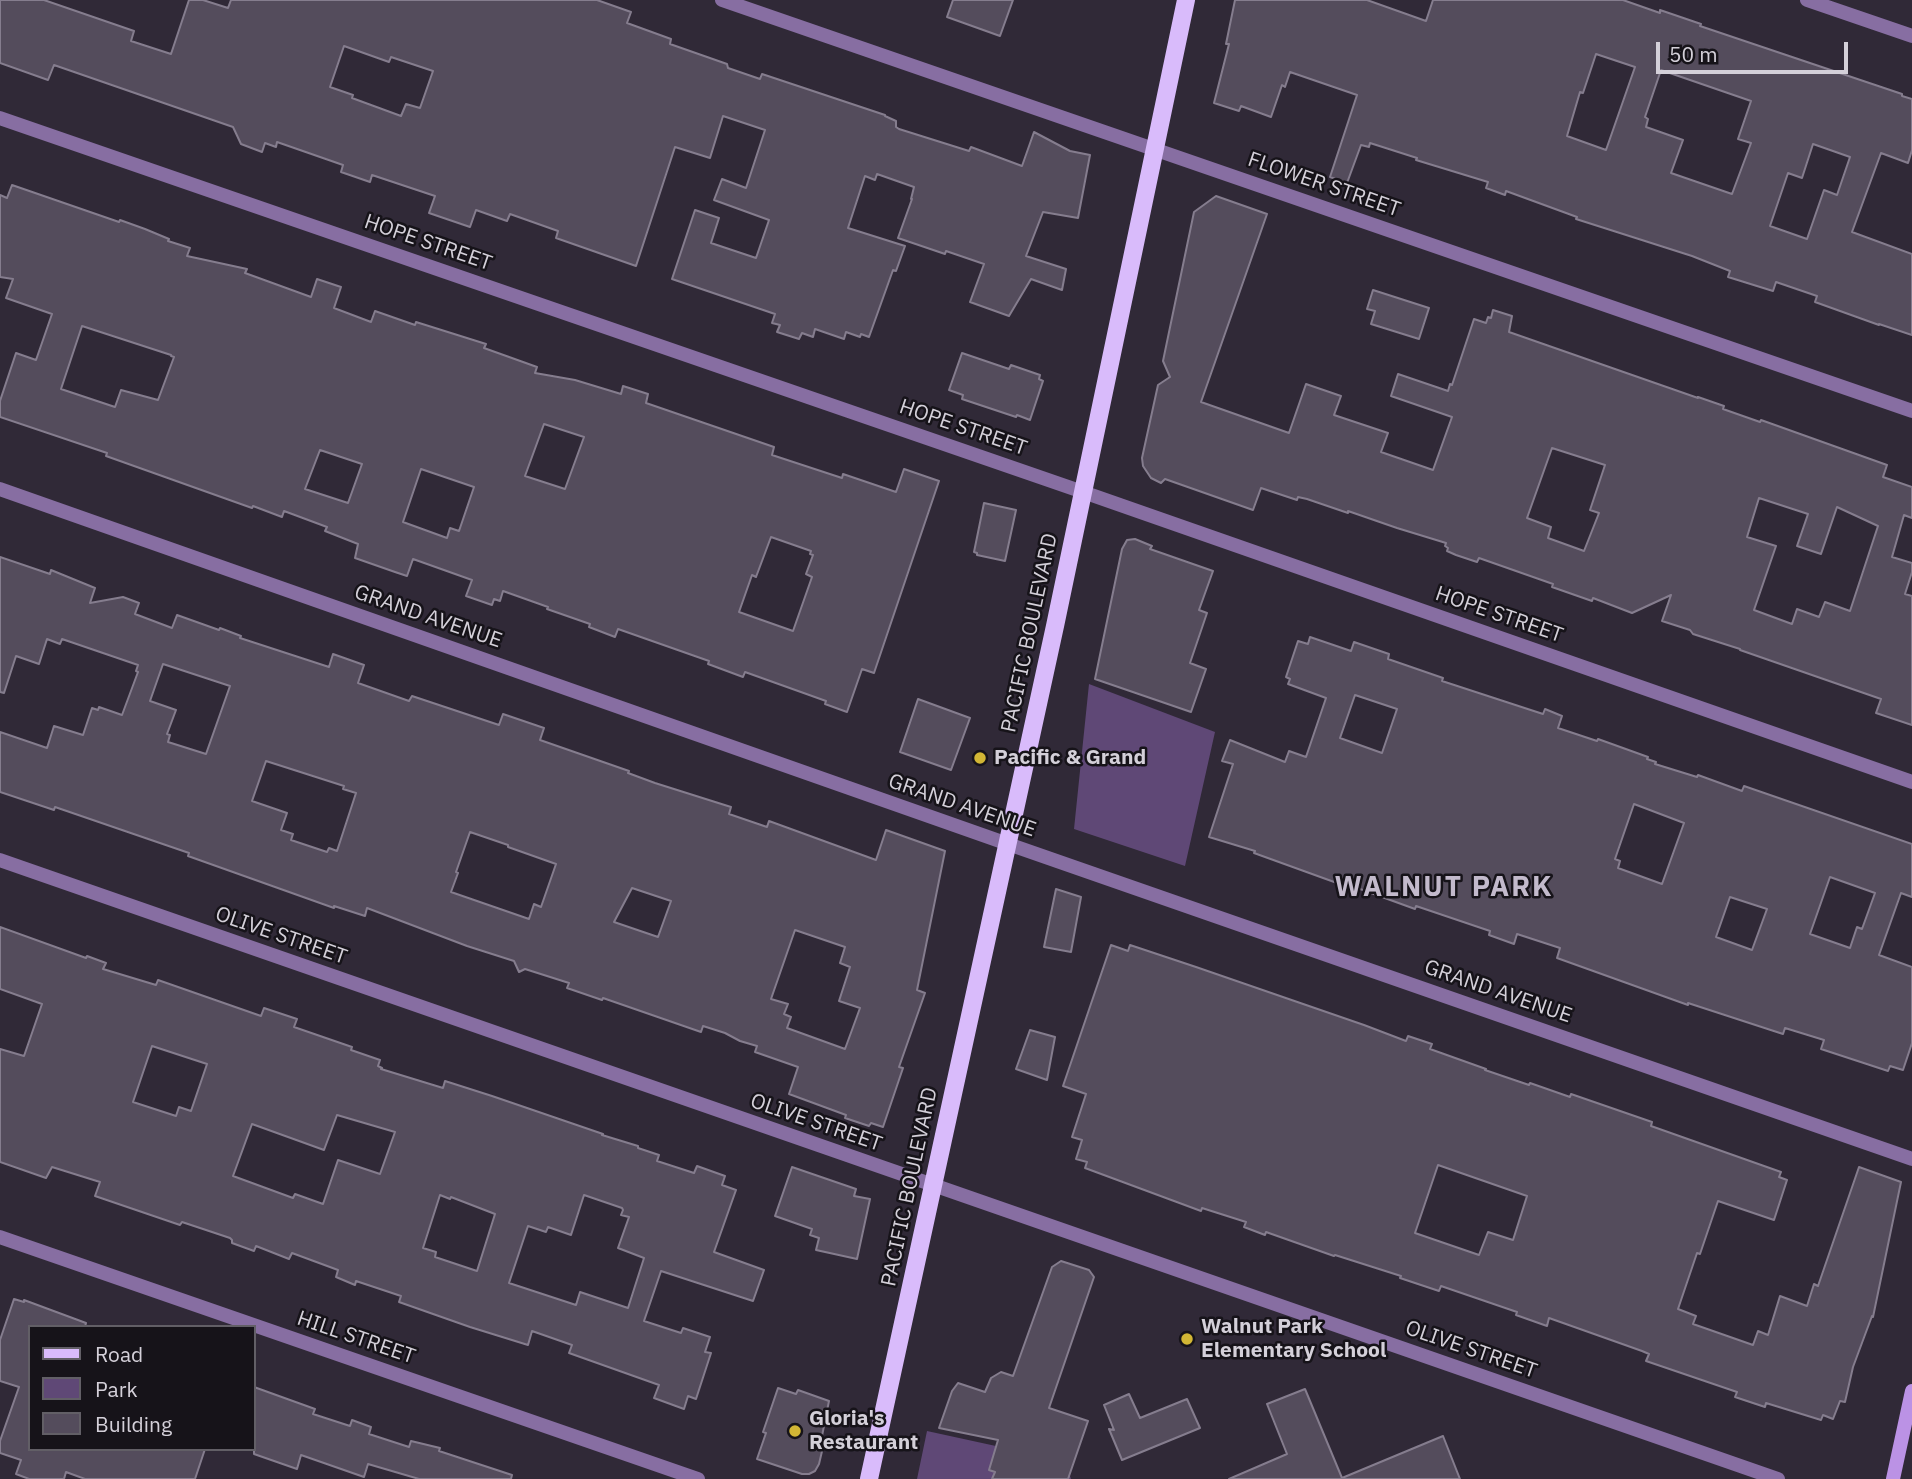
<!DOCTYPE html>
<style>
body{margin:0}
#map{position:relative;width:1912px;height:1479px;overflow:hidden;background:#302937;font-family:"IBM Plex Sans",sans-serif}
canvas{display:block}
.legend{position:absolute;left:28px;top:1325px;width:228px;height:126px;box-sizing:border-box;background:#161319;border:2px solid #625f66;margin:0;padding:9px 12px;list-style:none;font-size:21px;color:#d4d0d9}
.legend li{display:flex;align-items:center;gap:14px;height:35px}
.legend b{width:35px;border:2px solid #625f66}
.scale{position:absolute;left:1656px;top:42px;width:192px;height:32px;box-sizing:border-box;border:4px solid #d4d0d9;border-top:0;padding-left:9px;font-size:21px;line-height:24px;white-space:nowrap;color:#d4d0d9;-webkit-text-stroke:5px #161319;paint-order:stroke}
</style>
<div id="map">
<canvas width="1912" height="1479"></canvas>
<ul class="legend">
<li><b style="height:9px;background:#d9bbfb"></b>Road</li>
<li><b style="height:19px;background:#5f4876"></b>Park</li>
<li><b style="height:19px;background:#544c5c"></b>Building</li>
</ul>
<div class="scale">50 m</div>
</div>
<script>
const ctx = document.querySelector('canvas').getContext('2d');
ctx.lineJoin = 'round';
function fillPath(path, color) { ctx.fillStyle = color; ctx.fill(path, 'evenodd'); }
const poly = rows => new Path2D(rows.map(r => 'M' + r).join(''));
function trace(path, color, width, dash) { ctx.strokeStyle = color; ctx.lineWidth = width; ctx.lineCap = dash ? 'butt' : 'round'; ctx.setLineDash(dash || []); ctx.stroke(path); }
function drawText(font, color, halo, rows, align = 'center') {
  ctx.font = font + ' "IBM Plex Sans",sans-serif'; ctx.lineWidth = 5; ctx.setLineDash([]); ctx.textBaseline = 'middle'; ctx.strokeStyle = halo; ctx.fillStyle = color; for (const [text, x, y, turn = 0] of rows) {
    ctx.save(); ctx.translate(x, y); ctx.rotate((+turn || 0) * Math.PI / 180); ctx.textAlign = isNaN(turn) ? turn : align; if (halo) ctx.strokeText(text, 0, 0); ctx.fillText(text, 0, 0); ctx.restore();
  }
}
fillPath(poly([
 [1089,684,1215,732,1185,866,1074,829],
 [927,1431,1005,1448,1070,1476,1071,1479,917,1479]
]), '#5f4876');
const building = poly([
 [0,0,44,0,134,31,131,41,171,54,189,0,203,0,228,8,231,0,597,0,631,12,627,23,671,39,670,44,727,64,728,68,760,79,762,74,885,115,885,116,896,121,896,127,899,129,969,151,971,147,1022,166,1034,132,1070,151,1090,155,1078,218,1043,212,1026,256,1066,269,1062,290,1031,279,1009,316,970,302,984,264,946,251,945,254,898,238,912,199,911,199,914,187,877,174,875,180,865,176,848,228,905,246,896,271,893,270,869,337,861,334,860,337,846,332,844,339,815,329,813,337,802,333,799,339,777,332,780,325,772,323,775,314,672,279,695,210,719,218,711,243,756,258,769,220,714,200,722,179,746,188,765,130,723,116,710,158,675,147,636,266,556,238,558,231,510,214,507,221,476,210,470,227,429,213,435,196,372,175,370,182,341,172,343,165,277,142,276,147,265,143,262,152,241,144,233,127,54,65,48,80,0,63,0,0],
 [344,46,389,62,391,57,433,71,420,108,406,104,401,116,352,98,353,95,330,87,344,46],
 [953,0,1013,0,1000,36,947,17,953,0],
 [1235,0,1367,0,1426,21,1433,0,1623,0,1660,13,1660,10,1701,24,1700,26,1902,94,1902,96,1912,99,1912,150,1908,163,1881,153,1852,232,1912,254,1912,335,1879,324,1879,325,1815,302,1817,296,1776,282,1773,291,1728,277,1730,271,1692,256,1576,219,1577,217,1506,191,1505,195,1486,188,1488,182,1416,160,1417,158,1370,143,1369,147,1361,145,1347,183,1330,177,1357,95,1290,72,1285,87,1282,85,1271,117,1241,106,1239,111,1214,103,1229,44,1226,44,1235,0],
 [1596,54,1635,67,1606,150,1567,136,1580,92,1583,93,1596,54],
 [1661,70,1751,101,1738,139,1751,143,1732,194,1671,173,1683,140,1646,127,1648,119,1645,117,1661,70],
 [1813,144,1850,157,1837,195,1824,190,1807,239,1770,226,1788,173,1802,178,1813,144],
 [12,185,119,222,120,220,145,229,169,239,168,241,190,248,187,256,247,269,245,273,311,297,317,279,341,287,334,308,371,322,375,311,415,325,416,322,486,344,484,348,537,367,535,373,575,380,621,394,623,386,648,394,646,403,774,447,772,455,842,478,843,474,896,492,904,469,939,481,874,673,862,669,847,712,825,704,826,701,745,672,743,677,708,664,709,661,618,629,615,637,589,627,590,624,547,609,548,607,503,591,500,601,494,599,492,605,466,596,472,580,413,559,407,576,395,572,355,558,358,544,325,531,327,527,284,511,282,517,253,506,252,508,106,456,107,453,0,417,0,401,16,353,36,360,52,314,6,298,13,279,0,277,0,195,7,198,12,185],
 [82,326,171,355,171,356,174,357,158,400,121,390,115,407,61,389,82,326],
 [544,424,584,437,565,489,525,476,544,424],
 [320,450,362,464,348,503,305,489,320,450],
 [421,469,474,487,459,531,450,528,447,538,403,522,421,469],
 [771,537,811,551,810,554,813,555,806,574,812,577,793,631,739,612,752,575,756,577,771,537],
 [1216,196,1267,214,1201,402,1289,433,1306,384,1341,396,1334,415,1388,433,1381,452,1433,470,1452,417,1391,396,1398,374,1448,391,1450,384,1452,385,1474,319,1486,323,1488,317,1491,318,1493,310,1512,316,1509,332,1698,398,1698,397,1724,406,1723,409,1760,422,1761,420,1887,465,1883,477,1912,487,1912,518,1904,515,1892,557,1912,563,1912,572,1905,594,1912,596,1912,725,1876,713,1881,699,1740,650,1740,649,1693,634,1690,630,1662,621,1671,595,1632,613,1593,598,1592,601,1552,587,1553,584,1479,558,1477,562,1456,555,1447,551,1448,548,1445,546,1446,543,1397,528,1348,511,1348,513,1307,499,1298,497,1297,500,1261,488,1253,510,1165,479,1161,483,1151,478,1143,466,1142,458,1158,385,1170,377,1163,361,1194,212,1216,196],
 [1552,448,1605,465,1590,510,1599,513,1584,551,1548,538,1551,527,1527,518,1552,448],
 [1759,498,1808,514,1797,546,1821,554,1837,507,1878,526,1850,611,1825,602,1819,617,1797,609,1792,624,1754,610,1776,546,1747,537,1759,498],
 [1373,290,1429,308,1419,339,1371,324,1375,311,1367,309,1373,290],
 [962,353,1009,369,1011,365,1040,375,1039,379,1043,381,1030,420,1017,415,1016,417,962,399,963,395,949,390,962,353],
 [984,503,1016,510,1005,561,977,555,977,553,974,552,984,503],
 [1135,539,1152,546,1150,549,1213,571,1199,610,1207,613,1190,663,1206,669,1191,712,1095,679,1122,549,1127,540,1135,539],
 [0,557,50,574,51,570,95,588,90,603,123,597,139,603,135,614,172,628,177,615,219,630,220,628,241,636,240,638,329,667,333,654,364,665,358,683,409,701,412,696,499,725,503,714,544,728,540,740,629,771,628,773,655,783,731,807,729,814,767,827,769,821,876,860,886,830,945,851,917,990,925,993,899,1067,903,1068,883,1127,871,1123,869,1126,845,1118,846,1115,789,1094,798,1067,755,1052,757,1046,740,1041,725,1033,703,1026,701,1032,603,998,602,1000,567,988,569,983,525,969,519,972,514,961,467,946,367,908,365,916,334,906,334,908,188,856,189,853,55,807,54,810,0,792,0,732,47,748,54,726,83,735,92,708,98,710,99,707,122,715,138,672,136,671,138,665,62,639,60,644,47,639,39,664,16,656,4,693,0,692,0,557],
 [163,664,230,686,206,754,168,742,170,735,167,734,176,710,150,701,163,664],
 [266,761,344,786,343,789,356,793,337,851,329,848,327,852,291,840,293,834,281,830,287,813,252,801,266,761],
 [470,832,508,845,508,847,556,864,541,907,534,904,529,919,451,892,458,873,456,872,470,832],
 [632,888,671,901,658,937,614,922,632,888],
 [795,930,845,947,840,963,850,967,839,1001,860,1008,845,1049,787,1028,791,1017,784,1014,788,1004,771,999,795,930],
 [1310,637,1351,651,1354,642,1389,654,1388,659,1443,678,1442,681,1543,714,1545,709,1562,716,1558,728,1597,741,1598,739,1648,757,1647,759,1656,762,1655,764,1697,777,1698,775,1742,791,1744,786,1912,844,1912,897,1901,893,1879,955,1912,967,1912,1043,1903,1070,1890,1066,1888,1071,1882,1069,1821,1049,1824,1040,1785,1028,1783,1034,1688,1003,1688,1005,1557,958,1560,948,1517,934,1514,944,1489,935,1490,931,1416,906,1415,909,1349,885,1348,887,1254,853,1255,851,1209,837,1233,764,1222,761,1230,740,1285,762,1289,751,1306,757,1326,698,1288,684,1290,679,1286,677,1298,641,1308,644,1310,637],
 [1355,695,1397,709,1382,753,1340,738,1355,695],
 [1634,804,1684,823,1662,884,1618,868,1620,861,1615,859,1634,804],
 [1830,877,1875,893,1862,929,1857,927,1850,948,1810,934,1830,877],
 [1730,897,1767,909,1752,950,1716,937,1730,897],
 [918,699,970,718,951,770,900,752,918,699],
 [1056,889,1081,897,1071,952,1044,947,1056,889],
 [0,927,86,958,87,956,106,963,103,969,156,985,158,980,261,1016,264,1008,297,1019,294,1027,352,1047,351,1050,380,1060,378,1066,382,1068,381,1069,443,1088,445,1081,492,1096,603,1134,602,1135,638,1146,638,1148,659,1155,657,1161,694,1173,697,1166,725,1176,722,1185,736,1190,714,1252,764,1270,753,1301,661,1271,644,1321,681,1333,683,1328,710,1337,705,1352,711,1353,696,1399,688,1396,684,1409,654,1398,659,1385,569,1353,572,1345,532,1331,528,1345,470,1327,399,1302,401,1296,356,1281,355,1285,336,1277,338,1270,292,1253,289,1259,256,1246,254,1251,232,1243,232,1240,230,1238,182,1222,180,1225,95,1196,100,1182,52,1167,46,1178,0,1162,0,1049,24,1056,42,1004,0,989,0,927],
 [152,1046,207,1064,191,1111,179,1107,176,1116,133,1102,152,1046],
 [337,1115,395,1132,380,1174,338,1160,323,1204,295,1194,293,1198,233,1176,252,1124,324,1150,337,1115],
 [440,1195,450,1199,451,1197,495,1214,477,1271,435,1257,436,1252,423,1248,440,1195],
 [584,1195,622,1208,623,1210,621,1215,629,1217,618,1248,644,1258,628,1308,580,1292,576,1305,509,1283,528,1226,546,1232,548,1227,571,1235,584,1195],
 [1111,945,1128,951,1130,945,1196,967,1364,1025,1406,1041,1408,1036,1432,1044,1430,1049,1486,1069,1485,1070,1529,1085,1530,1083,1570,1097,1571,1094,1652,1122,1651,1126,1781,1172,1779,1177,1787,1180,1774,1220,1718,1201,1700,1254,1697,1253,1678,1309,1696,1316,1693,1324,1753,1345,1758,1331,1768,1335,1780,1296,1807,1306,1814,1284,1818,1286,1859,1167,1901,1182,1873,1317,1872,1316,1853,1367,1845,1402,1840,1401,1833,1419,1823,1415,1821,1420,1766,1403,1765,1407,1735,1397,1737,1392,1646,1361,1649,1354,1642,1351,1549,1318,1547,1326,1516,1315,1517,1312,1441,1286,1439,1291,1400,1278,1401,1276,1335,1255,1334,1256,1266,1232,1265,1235,1244,1227,1246,1222,1202,1208,1201,1211,1085,1168,1087,1162,1076,1159,1082,1140,1072,1137,1086,1094,1063,1086,1111,945],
 [1438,1165,1527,1196,1513,1240,1488,1232,1479,1255,1415,1233,1438,1165],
 [1030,1030,1055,1037,1047,1080,1016,1069,1030,1030],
 [792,1167,856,1189,854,1196,870,1199,857,1259,816,1250,819,1238,810,1235,812,1229,775,1216,792,1167],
 [1061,1261,1089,1270,1094,1277,1049,1408,1088,1421,1068,1479,992,1479,995,1472,989,1470,998,1440,939,1428,952,1391,958,1383,985,1392,991,1378,1001,1372,1013,1376,1052,1267,1061,1261],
 [14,1299,24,1302,24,1300,86,1323,85,1327,30,1327,30,1449,205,1449,195,1479,85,1479,66,1472,64,1479,29,1479,16,1474,21,1460,0,1453,0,1441,19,1387,0,1381,0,1340,14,1299],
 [254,1387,315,1409,313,1414,350,1426,352,1420,371,1427,369,1434,409,1447,411,1441,440,1448,439,1451,512,1475,511,1479,419,1479,368,1464,364,1477,301,1455,297,1469,254,1454,254,1387],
 [778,1388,796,1394,798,1390,829,1401,820,1446,823,1447,819,1464,815,1471,809,1474,802,1474,757,1459,766,1433,763,1432,778,1388],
 [1305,1389,1342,1478,1443,1436,1460,1479,1229,1479,1287,1454,1267,1404,1305,1389],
 [1129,1394,1140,1418,1187,1399,1200,1428,1122,1460,1109,1429,1114,1430,1104,1405,1129,1394]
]);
fillPath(building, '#544c5c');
trace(building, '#857d8e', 2);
trace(poly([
 [722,0,1912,411],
 [1807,0,1912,36],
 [0,118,1083,492,1912,782],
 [0,489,1008,844,1912,1159],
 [0,860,1778,1479],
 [0,1237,698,1479]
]), '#876ea2', 14);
trace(poly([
 [1893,1479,1912,1391]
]), '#bb92e5', 14);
trace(poly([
 [869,1479,1055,626,1186,0]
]), '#d9bbfb', 18);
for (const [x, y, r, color] of [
 [980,758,7,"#d2b635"],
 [1187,1339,7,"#d2b635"],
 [795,1431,7,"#d2b635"]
]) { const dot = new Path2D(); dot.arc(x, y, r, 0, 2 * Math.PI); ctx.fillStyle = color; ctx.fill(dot); trace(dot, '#161319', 2.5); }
drawText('21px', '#d4d0d9', '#161319', [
 ["FLOWER STREET",1324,185,19],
 ["HOPE STREET",428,243,19],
 ["HOPE STREET",963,428,19],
 ["HOPE STREET",1499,615,19],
 ["GRAND AVENUE",428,617,19],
 ["PACIFIC BOULEVARD",1030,633,-78],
 ["GRAND AVENUE",962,806,19],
 ["OLIVE STREET",281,936,19],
 ["GRAND AVENUE",1498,992,19],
 ["OLIVE STREET",816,1123,19],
 ["PACIFIC BOULEVARD",910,1187,-78],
 ["HILL STREET",356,1338,19],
 ["OLIVE STREET",1471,1350,19]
]);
drawText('bold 21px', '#d4d0d9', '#161319', [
 ["Pacific & Grand",994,758],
 ["Walnut Park",1201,1327],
 ["Elementary School",1201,1351],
 ["Gloria's",809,1419],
 ["Restaurant",809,1443]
], 'left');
ctx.letterSpacing = '2px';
drawText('bold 28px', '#c3bacc', '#161319', [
 ["WALNUT PARK",1444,888]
]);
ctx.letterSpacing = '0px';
</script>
